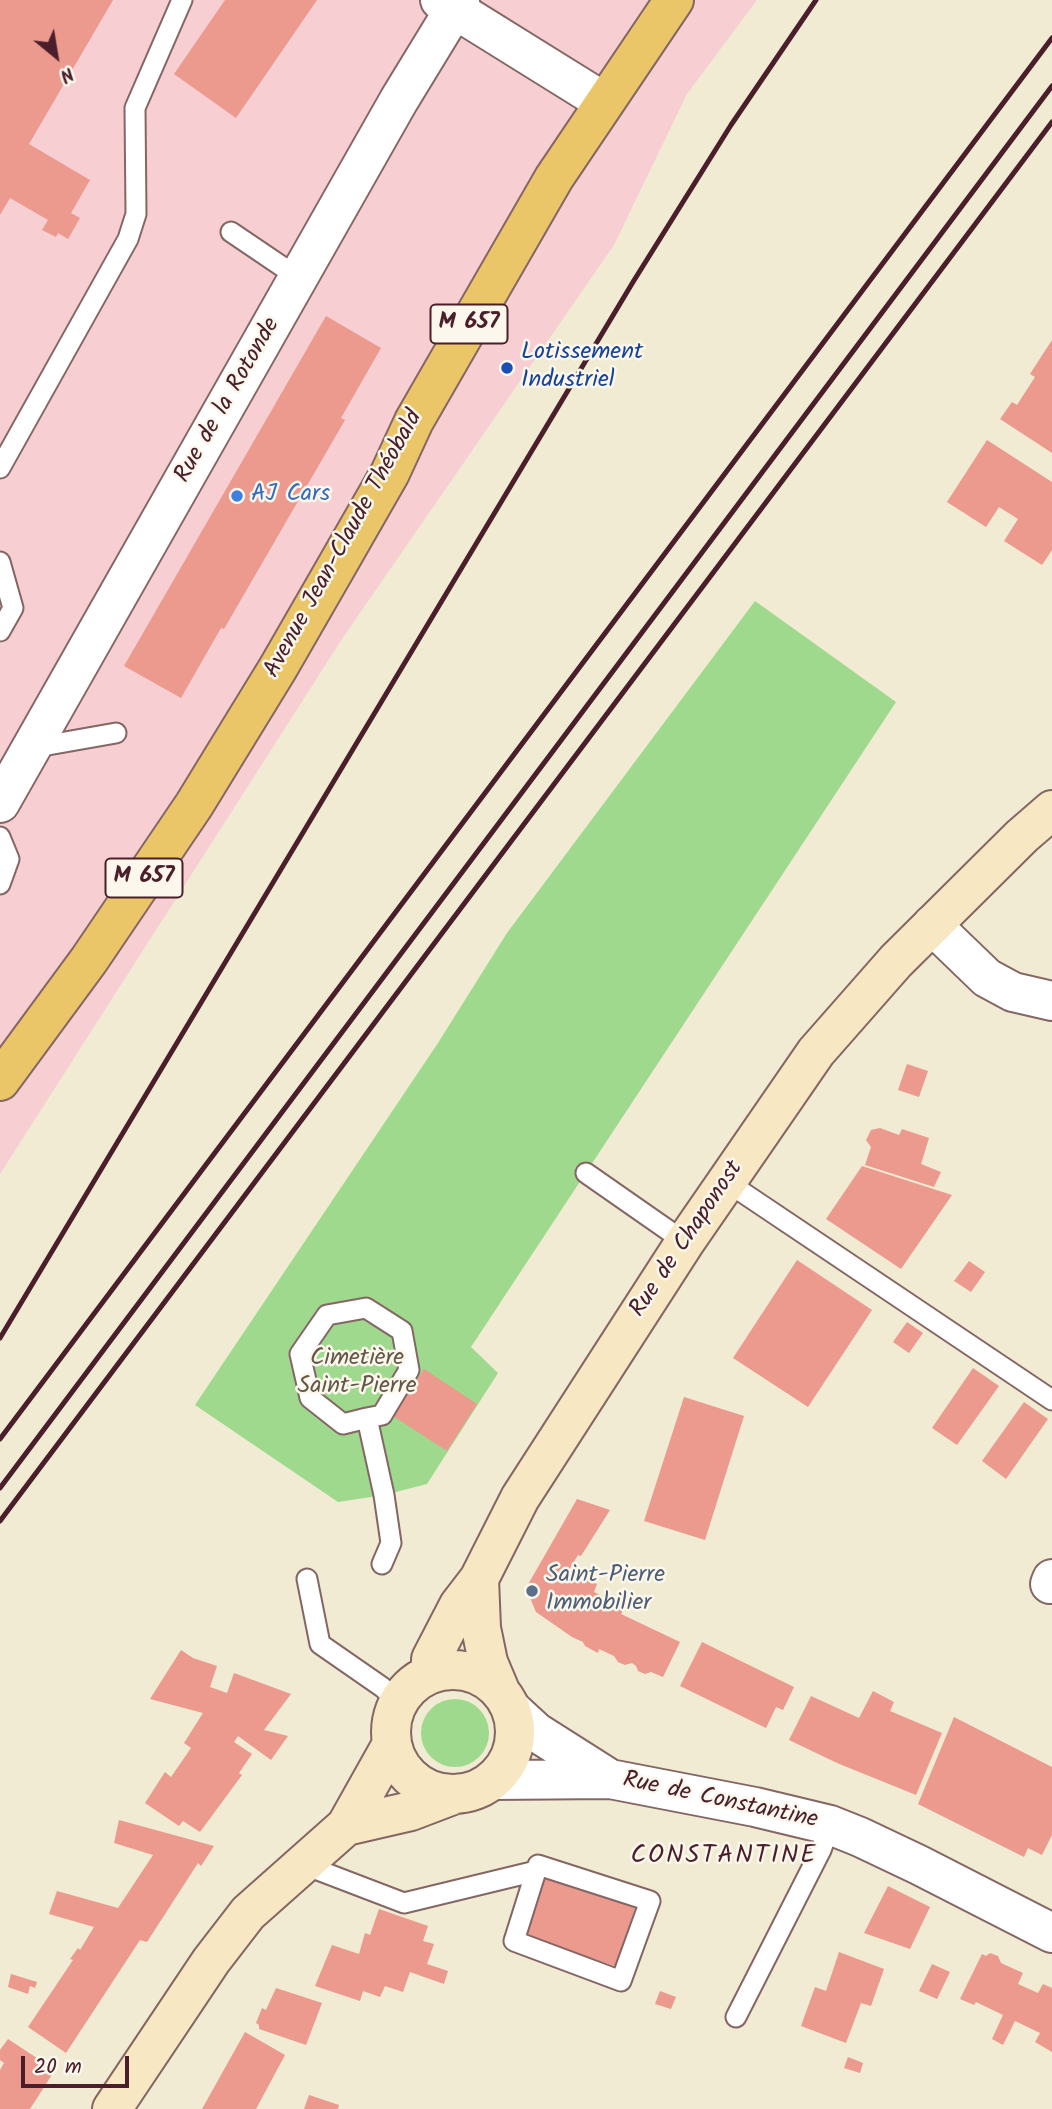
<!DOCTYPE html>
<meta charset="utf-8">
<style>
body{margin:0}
#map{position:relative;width:1052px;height:2109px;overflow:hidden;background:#f0ebd2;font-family:Kalam,sans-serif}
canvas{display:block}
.north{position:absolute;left:21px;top:21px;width:70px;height:70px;-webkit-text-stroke:5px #fbf7ec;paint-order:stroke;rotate:150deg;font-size:19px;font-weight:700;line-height:28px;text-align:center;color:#4a1f2b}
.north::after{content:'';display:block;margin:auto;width:24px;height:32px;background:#4a1f2b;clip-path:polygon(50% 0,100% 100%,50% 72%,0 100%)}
.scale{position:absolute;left:21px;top:2056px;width:108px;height:32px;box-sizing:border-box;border:4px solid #4a1f2b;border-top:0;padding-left:9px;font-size:21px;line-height:24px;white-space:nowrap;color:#4a1f2b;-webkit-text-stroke:5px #fbf7ec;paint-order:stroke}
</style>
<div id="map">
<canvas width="1052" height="2109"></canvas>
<div class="north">N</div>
<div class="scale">20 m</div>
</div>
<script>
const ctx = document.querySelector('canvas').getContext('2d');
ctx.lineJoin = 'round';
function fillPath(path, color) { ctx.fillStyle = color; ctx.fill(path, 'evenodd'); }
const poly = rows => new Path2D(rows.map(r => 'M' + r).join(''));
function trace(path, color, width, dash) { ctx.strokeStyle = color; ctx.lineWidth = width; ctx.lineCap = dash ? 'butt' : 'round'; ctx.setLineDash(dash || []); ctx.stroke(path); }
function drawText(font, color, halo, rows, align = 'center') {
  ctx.font = font + ' Kalam,sans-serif'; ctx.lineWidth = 5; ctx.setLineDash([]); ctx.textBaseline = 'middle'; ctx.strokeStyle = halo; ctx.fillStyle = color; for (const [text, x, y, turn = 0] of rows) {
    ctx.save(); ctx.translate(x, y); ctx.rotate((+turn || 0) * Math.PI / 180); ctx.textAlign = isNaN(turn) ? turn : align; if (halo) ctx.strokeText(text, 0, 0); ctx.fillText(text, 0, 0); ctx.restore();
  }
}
fillPath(poly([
 [0,0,757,0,687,94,614,245,342,639,0,1174]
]), '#f7cfd3');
fillPath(poly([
 [755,601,896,702,471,1347,498,1373,427,1484,384,1495,338,1502,195,1405,438,1043,507,933],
 '421 1733a34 34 0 1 1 68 0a34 34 0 1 1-68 0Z'
]), '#9ed98d');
fillPath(poly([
 [0,0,113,0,29,144,90,180,71,213,80,218,68,239,58,233,56,237,42,230,48,220,10,198,0,215],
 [225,0,317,0,236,118,174,74],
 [326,316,381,348,341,418,345,420,224,629,221,628,181,698,124,666],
 [1052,340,1052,453,1000,419,1012,402,1017,405,1035,377,1030,374],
 [987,440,1052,482,1052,550,1042,565,1004,541,1018,519,999,507,986,527,947,502],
 [907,1064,928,1071,919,1097,898,1090],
 [880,1128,899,1135,902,1129,929,1138,921,1164,941,1172,934,1187,865,1165,871,1147,866,1140,871,1130],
 [862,1166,952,1195,901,1269,826,1219],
 [797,1260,872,1310,808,1407,733,1358],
 [969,1261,985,1272,971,1292,954,1281],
 [907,1322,923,1333,909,1353,893,1342],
 [973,1368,999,1386,957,1445,932,1428],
 [424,1369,477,1404,447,1451,393,1416],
 [684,1397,744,1416,705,1540,644,1521],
 [1024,1402,1048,1419,1006,1479,982,1461],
 [577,1499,610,1510,581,1556,578,1555,569,1570,597,1584,594,1592,625,1607,621,1614,680,1642,663,1677,651,1672,645,1674,638,1671,636,1666,632,1663,625,1665,618,1662,614,1656,599,1649,598,1653,585,1646,583,1642,572,1637,536,1612,526,1588],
 [702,1642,794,1687,783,1710,776,1707,766,1728,680,1686],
 [181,1650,193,1658,217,1666,210,1687,227,1693,234,1673,291,1694,264,1730,288,1736,271,1760,238,1736,234,1742,252,1754,239,1773,242,1775,200,1832,183,1821,179,1826,145,1803,165,1772,171,1777,191,1748,184,1743,203,1713,150,1699],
 [873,1691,894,1702,890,1711,942,1733,916,1795,837,1763,789,1740,811,1696,859,1718],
 [954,1717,1052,1767,1052,1835,1042,1855,1028,1848,1024,1857,918,1804],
 [119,1820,214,1846,201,1866,198,1863,147,1942,140,1940,66,2053,28,2027,73,1960,70,1959,78,1948,80,1950,94,1927,49,1914,57,1891,118,1908,153,1855,114,1843],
 [546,1873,637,1903,615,1966,524,1936],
 [888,1886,930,1907,910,1949,864,1933],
 [379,1909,428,1926,423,1941,434,1944,427,1964,448,1971,444,1984,410,1972,403,1992,385,1986,380,1997,363,1991,360,2001,315,1986,332,1945,359,1954,365,1933,370,1935],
 [839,1952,884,1969,871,2006,861,2003,846,2043,801,2026,815,1987,826,1991],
 [990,1953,998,1956,1001,1963,1023,1973,1018,1984,1038,1993,1043,1984,1052,1988,1052,2052,1035,2042,1040,2033,1015,2021,1003,2045,992,2039,1003,2015,976,2002,974,2005,960,1999,982,1954,986,1956],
 [932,1964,950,1972,937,1999,919,1991],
 [11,1974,37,1982,35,1988,30,1986,28,1994,8,1987],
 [276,1988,322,2003,306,2045,259,2029,259,2025,256,2023,262,2008,266,2010],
 [660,1991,676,1997,671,2009,655,2004],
 [245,2032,285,2055,256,2109,202,2109],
 [8,2039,55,2070,30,2109,0,2109,0,2070,4,2063,0,2060,0,2050],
 [848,2057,863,2063,860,2073,844,2068],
 [309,2095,339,2105,338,2109,304,2109]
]), '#ec998e');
const lane = poly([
 [231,232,299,278],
 [0,468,128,239,136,214,135,108,182,0],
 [0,562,13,608,0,631],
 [31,748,116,733],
 [0,837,9,859,0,884],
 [586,1173,685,1242],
 [727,1182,1052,1400],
 [367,1418,382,1415,409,1370,402,1331,366,1308,327,1315,300,1354,310,1398,343,1424,367,1418,384,1495,391,1543,382,1564],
 [307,1579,320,1644,382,1687,399,1702],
 [302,1864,404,1903,536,1871,538,1865,650,1901,621,1981,514,1941,536,1871],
 [736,2017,821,1850,830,1825]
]);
const street = poly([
 [440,0,604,102],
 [0,803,399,100,460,0],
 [932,925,987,978,1013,992,1052,1001],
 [1050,1584,1052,1579],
 [511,1709,536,1732,610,1779],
 [493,1780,610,1779,755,1807,830,1825,860,1837,919,1865,1052,1933]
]);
const secondary = poly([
 [479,1579,481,1628,488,1662,501,1693],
 '391 1732a62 62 0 1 1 124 0a62 62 0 1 1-124 0Z',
 [431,1674,431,1659,459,1605,479,1579,520,1498,685,1242,816,1052,896,961,1022,836,1052,810],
 [346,1826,411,1811,453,1795],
 [112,2109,211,1961,248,1913,346,1826,392,1744]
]);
const primary = poly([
 [0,1081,89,960,194,805,278,668,335,569,390,473,414,421,554,178,674,0]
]);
trace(lane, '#846665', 23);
trace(street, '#846665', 42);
trace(secondary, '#846665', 42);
trace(primary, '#846665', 42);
trace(lane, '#fff', 19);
trace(street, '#fff', 38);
trace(secondary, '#f7e8c3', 38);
trace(primary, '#ebc669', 38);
trace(poly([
 [0,1338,633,282,731,125,816,0],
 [0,1439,1052,38],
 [0,1488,1052,86],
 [0,1521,1052,122]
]), '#4a1f2b', 5);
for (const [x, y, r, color] of [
 [507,368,7,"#1a4fb4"],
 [237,496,7,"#3f7fe0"],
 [532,1591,7,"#5c6f8a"]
]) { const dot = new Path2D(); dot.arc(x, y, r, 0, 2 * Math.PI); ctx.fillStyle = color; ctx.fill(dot); trace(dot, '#fbf7ec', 2.5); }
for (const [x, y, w] of [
 [469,324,77],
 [144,878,77]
]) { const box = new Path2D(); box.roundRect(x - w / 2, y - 19.5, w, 39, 5); ctx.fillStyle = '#fbf7ec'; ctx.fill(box); trace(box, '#4a1f2b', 2); }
drawText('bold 23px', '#4a1f2b', null, [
 ["M 657",469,324],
 ["M 657",144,878]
]);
drawText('24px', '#164399', '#fbf7ec', [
 ["Lotissement",521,354],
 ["Industriel",521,382]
], 'left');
drawText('24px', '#4a1f2b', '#fbf7ec', [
 ["Rue de la Rotonde",229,401,-60],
 ["Avenue Jean-Claude Théobald",345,545,-61],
 ["Rue de Chaponost",688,1240,-56],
 ["Rue de Constantine",720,1802,12]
]);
drawText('24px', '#366cbe', '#fbf7ec', [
 ["AJ Cars",251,496]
], 'left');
drawText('24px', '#635748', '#fbf7ec', [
 ["Cimetière",357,1360],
 ["Saint-Pierre",357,1388]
]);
drawText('24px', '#4e5e75', '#fbf7ec', [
 ["Saint-Pierre",546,1577],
 ["Immobilier",546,1605]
], 'left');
ctx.letterSpacing = '2px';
drawText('26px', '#4a1f2b', '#fbf7ec', [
 ["CONSTANTINE",724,1858]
]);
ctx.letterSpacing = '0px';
</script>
